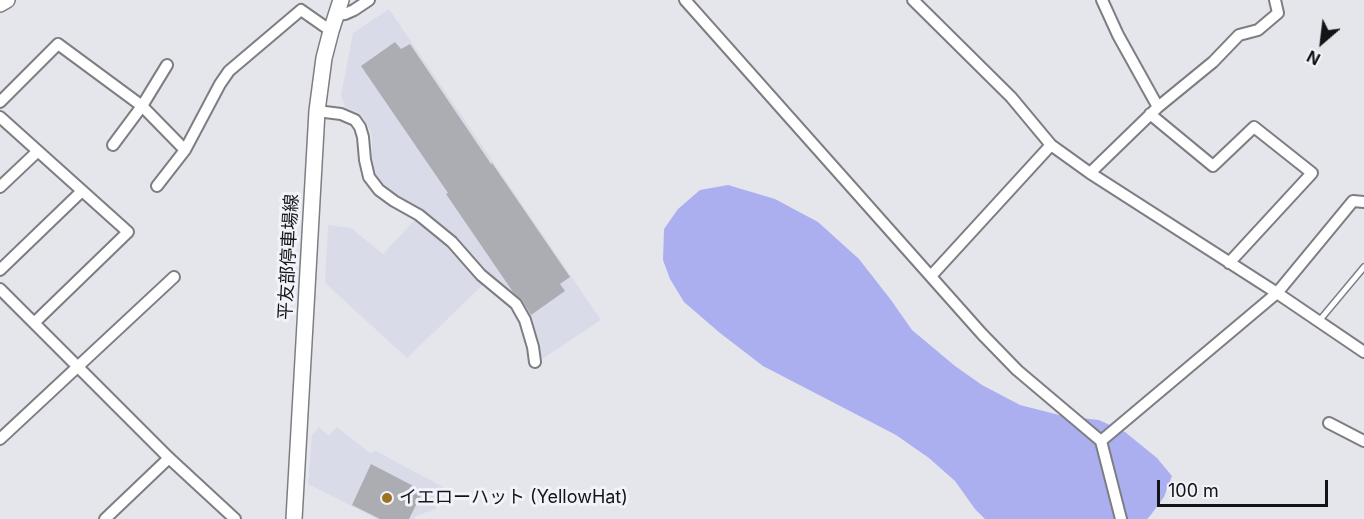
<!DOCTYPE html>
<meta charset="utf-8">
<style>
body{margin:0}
#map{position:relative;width:1364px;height:519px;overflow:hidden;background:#e5e6ec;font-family:Inter,sans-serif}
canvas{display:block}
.north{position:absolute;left:1292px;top:12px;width:60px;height:60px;-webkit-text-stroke:4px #f2f3fa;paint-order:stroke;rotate:208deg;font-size:16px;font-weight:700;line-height:24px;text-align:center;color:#131416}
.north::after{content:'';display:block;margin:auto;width:21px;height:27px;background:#131416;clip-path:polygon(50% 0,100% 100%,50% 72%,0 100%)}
.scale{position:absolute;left:1157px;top:480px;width:171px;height:27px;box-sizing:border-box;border:3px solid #131416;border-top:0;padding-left:8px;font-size:18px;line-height:21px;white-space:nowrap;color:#131416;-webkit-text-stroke:4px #f2f3fa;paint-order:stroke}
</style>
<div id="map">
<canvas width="1364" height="519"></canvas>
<div class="north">N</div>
<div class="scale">100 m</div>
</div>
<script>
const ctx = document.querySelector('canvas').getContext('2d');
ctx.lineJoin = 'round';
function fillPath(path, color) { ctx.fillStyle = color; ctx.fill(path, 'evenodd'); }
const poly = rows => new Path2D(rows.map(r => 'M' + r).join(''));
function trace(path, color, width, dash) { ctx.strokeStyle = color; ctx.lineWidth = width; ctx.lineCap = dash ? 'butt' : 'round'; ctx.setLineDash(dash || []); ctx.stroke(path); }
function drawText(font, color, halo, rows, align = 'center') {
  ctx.font = font + ' Inter,"Noto Sans JP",sans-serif'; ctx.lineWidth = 6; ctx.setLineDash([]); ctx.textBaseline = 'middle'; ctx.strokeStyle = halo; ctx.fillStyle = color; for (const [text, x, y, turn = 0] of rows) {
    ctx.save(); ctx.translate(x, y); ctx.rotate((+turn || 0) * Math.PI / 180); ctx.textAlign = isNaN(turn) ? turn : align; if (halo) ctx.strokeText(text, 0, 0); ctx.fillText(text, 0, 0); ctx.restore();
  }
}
fillPath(poly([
 [389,9,601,320,541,360,530,319,491,277,407,358,325,283,328,225,351,228,383,254,423,211,393,193,384,185,372,170,372,136,369,128,364,119,357,112,345,107,341,95,353,33],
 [319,427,329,436,337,427,370,453,376,451,447,489,435,509,416,516,414,519,377,519,308,484,312,435]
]), '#d9dbe9');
fillPath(poly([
 [728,185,775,199,818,222,859,259,891,300,912,330,955,366,982,385,1020,405,1063,416,1099,420,1125,432,1157,458,1172,476,1164,497,1150,516,1147,519,985,519,975,509,955,481,929,458,896,435,763,366,720,333,684,302,670,279,663,260,664,229,678,209,700,190]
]), '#abafef');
fillPath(poly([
 [395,42,401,49,410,44,491,164,492,163,570,277,560,284,565,291,531,315,522,300,513,292,446,194,448,193,361,66],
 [371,464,423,491,409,519,380,519,352,505]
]), '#acadb3');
const service = poly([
 [1319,321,1364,267]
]);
const minor = poly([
 [685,0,982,334,1017,370,1101,441,1121,519],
 [913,0,1011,97,1051,145,1090,173,1277,293,1364,352],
 [335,15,345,14,354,10,369,0],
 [0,102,58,44,142,106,185,150],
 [1158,107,1213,62,1239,35,1258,30,1278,13,1275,0],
 [317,111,341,114,355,120,360,127,363,137,365,160,369,177,379,190,394,201,419,215,452,242,481,275,516,304,525,320,533,347,535,362],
 [1150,114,1213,166,1254,127,1312,173,1229,263],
 [0,117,128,232,34,323],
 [113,145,142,106,167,65],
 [1090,173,1158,107,1118,35,1102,0],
 [157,186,185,150,220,84,229,71,301,10,331,31],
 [0,187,38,151],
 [0,270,82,191],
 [931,276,1051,145],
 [0,289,169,458,235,519],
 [1329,423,1364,441],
 [0,439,174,277],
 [1101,441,1277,293,1353,201,1364,202],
 [105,519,169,458]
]);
const secondary = poly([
 [0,4,7,0],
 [294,519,317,111,324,58,331,31,341,0]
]);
trace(service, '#7d7e84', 8);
trace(minor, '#7d7e84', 14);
trace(secondary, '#7d7e84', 18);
trace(service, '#fff', 5);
trace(minor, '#fff', 10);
trace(secondary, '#fff', 15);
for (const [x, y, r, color] of [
 [387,498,6,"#9e7222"]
]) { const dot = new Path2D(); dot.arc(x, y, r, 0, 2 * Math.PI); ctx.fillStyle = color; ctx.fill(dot); trace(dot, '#f2f3fa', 2); }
drawText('18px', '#131416', '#f2f3fa', [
 ["平友部停車場線",289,257,-87]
]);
drawText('18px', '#131416', '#f2f3fa', [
 ["イエローハット (YellowHat)",399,498]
], 'left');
</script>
